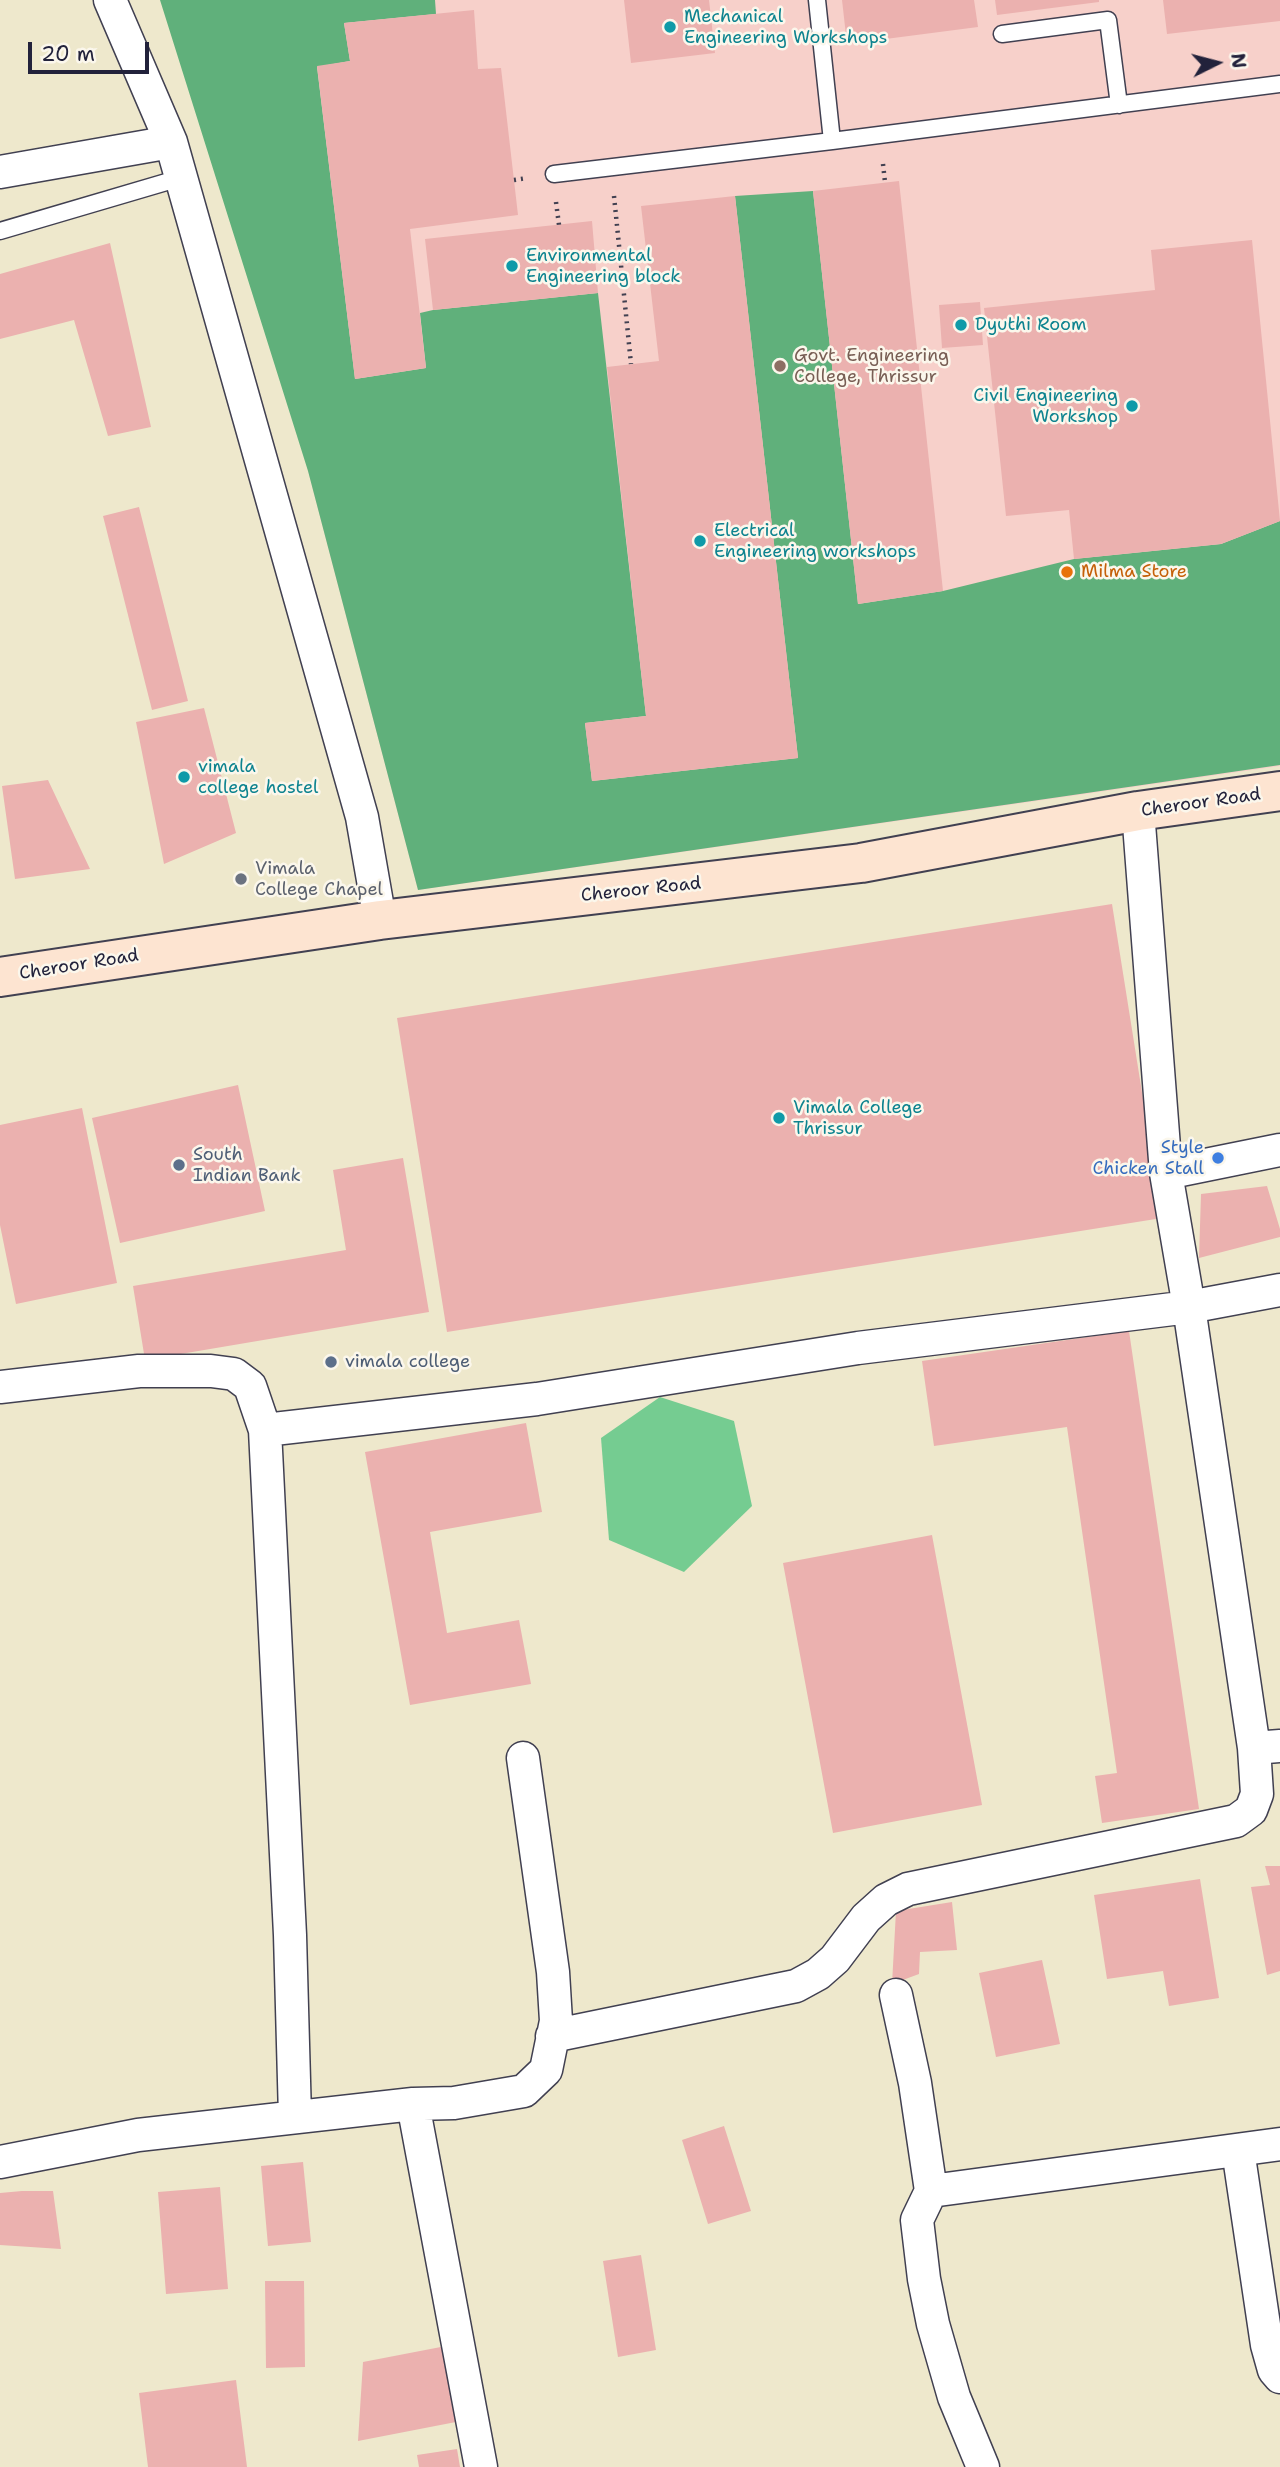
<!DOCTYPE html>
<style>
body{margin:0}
#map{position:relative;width:1280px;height:2467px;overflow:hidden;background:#eee8cc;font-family:"Shantell Sans",sans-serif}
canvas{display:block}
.north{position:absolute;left:1182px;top:28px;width:70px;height:70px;-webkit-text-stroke:5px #fbf7ec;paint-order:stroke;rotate:84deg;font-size:19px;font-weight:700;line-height:28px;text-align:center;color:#22223b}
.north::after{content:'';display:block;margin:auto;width:24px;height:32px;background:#22223b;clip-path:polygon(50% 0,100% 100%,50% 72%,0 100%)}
.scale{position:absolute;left:28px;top:42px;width:121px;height:32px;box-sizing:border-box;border:4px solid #22223b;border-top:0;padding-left:9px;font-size:21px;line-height:24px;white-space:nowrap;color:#22223b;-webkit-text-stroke:5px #fbf7ec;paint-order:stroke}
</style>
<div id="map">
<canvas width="1280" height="2467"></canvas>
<div class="north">N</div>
<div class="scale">20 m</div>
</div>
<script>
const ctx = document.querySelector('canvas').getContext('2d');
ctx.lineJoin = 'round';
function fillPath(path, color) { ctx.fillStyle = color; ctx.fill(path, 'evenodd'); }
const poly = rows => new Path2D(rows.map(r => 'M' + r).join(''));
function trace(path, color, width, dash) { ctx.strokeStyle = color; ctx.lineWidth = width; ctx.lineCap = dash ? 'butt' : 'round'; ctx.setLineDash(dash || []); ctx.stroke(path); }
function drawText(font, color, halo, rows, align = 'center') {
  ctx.font = font + ' "Shantell Sans",sans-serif'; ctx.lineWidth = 5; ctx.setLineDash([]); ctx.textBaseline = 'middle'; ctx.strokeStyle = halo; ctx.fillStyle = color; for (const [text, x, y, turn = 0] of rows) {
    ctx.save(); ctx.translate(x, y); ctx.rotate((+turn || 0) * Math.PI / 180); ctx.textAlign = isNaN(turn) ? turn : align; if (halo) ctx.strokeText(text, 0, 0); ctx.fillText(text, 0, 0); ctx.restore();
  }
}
fillPath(poly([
 [161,0,1280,0,1280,766,418,890,253,261]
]), '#f7d0ca');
fillPath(poly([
 [660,1397,734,1421,752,1506,684,1572,609,1540,601,1438]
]), '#75cc91');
fillPath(poly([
 [160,0,435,0,436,14,344,23,350,61,317,67,355,379,426,368,420,313,433,310,598,293,646,716,585,723,592,781,798,758,735,196,813,191,858,604,943,591,1074,559,1221,544,1280,521,1280,765,418,890,308,471]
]), '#60b07b');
fillPath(poly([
 [624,0,709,0,715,53,631,63],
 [842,0,974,0,978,27,847,44],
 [995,0,1099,0,1099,2,997,15],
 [1163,0,1280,0,1280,21,1167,34],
 [474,10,478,69,501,68,518,215,410,229,426,368,355,379,317,66,350,61,344,23],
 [899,181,943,591,858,604,813,191],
 [735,196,798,758,592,781,585,723,646,716,607,367,659,361,641,206],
 [592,221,598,293,433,310,425,239],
 [1252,240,1280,521,1221,544,1074,559,1069,510,1006,516,984,308,1155,290,1151,250],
 [110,243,151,427,108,436,74,320,0,339,0,274],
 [980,302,983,345,942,348,939,305],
 [139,507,188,701,152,710,103,516],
 [204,708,236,833,164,864,136,722],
 [48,780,90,869,15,879,2,786],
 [1112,904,1162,1218,447,1332,397,1018],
 [238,1085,265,1211,120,1243,92,1118],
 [82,1108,117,1283,16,1304,0,1225,0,1125],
 [403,1158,429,1312,145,1360,133,1286,346,1250,333,1170],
 [1267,1186,1280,1229,1280,1237,1199,1258,1201,1194],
 [1129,1331,1199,1809,1102,1823,1095,1776,1117,1773,1067,1427,934,1446,922,1361],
 [526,1423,542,1512,430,1532,447,1633,519,1620,531,1684,410,1705,365,1452],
 [932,1535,982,1805,833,1833,783,1563],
 [1265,1866,1280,1866,1280,1971,1267,1975,1251,1887,1270,1885],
 [1200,1879,1219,1998,1169,2006,1163,1971,1107,1979,1094,1895],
 [952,1902,957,1950,920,1952,919,1974,892,1984,896,1911],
 [1042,1960,1060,2044,996,2057,979,1973],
 [724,2126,751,2211,708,2224,682,2140],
 [303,2162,311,2242,268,2246,261,2166],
 [220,2187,228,2289,166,2294,158,2192],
 [22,2191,53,2191,61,2249,0,2245,0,2193],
 [641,2255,656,2350,618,2357,603,2261],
 [265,2281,304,2281,305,2367,266,2368],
 [446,2346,461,2421,358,2441,363,2362],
 [236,2380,247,2467,148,2467,139,2393],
 [457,2449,460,2467,419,2467,417,2455]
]), '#ebb1af');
const lane = poly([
 [1002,34,1108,20,1119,105],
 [832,141,1280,84],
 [554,174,832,141,817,0],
 [0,231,180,178]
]);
const street = poly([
 [110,0,171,142,362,817,380,920],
 [0,172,171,142],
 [1138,811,1166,1173,1189,1307,1280,1290],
 [1166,1173,1280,1150],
 [0,1387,139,1371,211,1371,234,1374,250,1386,265,1430,290,1935,295,2117],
 [265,1430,537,1399,858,1348,1189,1307,1254,1748,1280,1746],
 [896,1995,915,2083,931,2191,917,2220,924,2279,933,2324,954,2397,983,2467],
 [552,2036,796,1986,818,1974,835,1959,866,1918,886,1900,908,1889,1236,1821,1251,1810,1257,1794,1254,1748],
 [413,2104,481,2467],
 [1238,2150,1267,2345,1274,2370,1280,2377],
 [0,2162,138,2135,413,2104,454,2103,524,2091,546,2070,556,2021,553,1972,523,1758],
 [931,2191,1280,2144]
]);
const secondary = poly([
 [0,977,380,920,861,863,1138,811,1280,791]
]);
trace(lane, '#414051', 19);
trace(street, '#414051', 35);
trace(secondary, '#414051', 42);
trace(poly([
 [883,164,885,182],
 [514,180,527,178],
 [614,196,631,364],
 [556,202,559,225]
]), '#414051', 4.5, [2, 5]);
trace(lane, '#fff', 16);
trace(street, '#fff', 32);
trace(secondary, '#fde4d1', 38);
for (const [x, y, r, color] of [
 [670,27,7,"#0f9aa8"],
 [512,266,7,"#0f9aa8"],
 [961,325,7,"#0f9aa8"],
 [780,366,7,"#8d6e63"],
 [1132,406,7,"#0f9aa8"],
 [700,541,7,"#0f9aa8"],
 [1067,572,7,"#e8710a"],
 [184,777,7,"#0f9aa8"],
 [241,879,7,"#6b7280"],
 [779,1118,7,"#0f9aa8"],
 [1218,1158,7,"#3f7fe0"],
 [179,1165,7,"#5c6f8a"],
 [331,1362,7,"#5c6f8a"]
]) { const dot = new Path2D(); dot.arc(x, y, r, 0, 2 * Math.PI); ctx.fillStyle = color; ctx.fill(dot); trace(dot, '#fbf7ec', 2.5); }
drawText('18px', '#0d838f', '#fbf7ec', [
 ["Mechanical",684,17],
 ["Engineering Workshops",684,38],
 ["Environmental",526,256],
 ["Engineering block",526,277],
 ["Dyuthi Room",975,325],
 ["Civil Engineering",1118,396,"right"],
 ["Workshop",1118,417,"right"],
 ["Electrical",714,531],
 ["Engineering workshops",714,552],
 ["vimala",198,767],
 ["college hostel",198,788],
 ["Vimala College",793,1108],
 ["Thrissur",793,1129]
], 'left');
drawText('18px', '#785e54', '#fbf7ec', [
 ["Govt. Engineering",794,356],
 ["College, Thrissur",794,377]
], 'left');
drawText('18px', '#c56008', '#fbf7ec', [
 ["Milma Store",1081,572]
], 'left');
drawText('18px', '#22223b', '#fbf7ec', [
 ["Cheroor Road",1201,803,-8],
 ["Cheroor Road",641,890,-6],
 ["Cheroor Road",79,965,-9]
]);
drawText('18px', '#5b616d', '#fbf7ec', [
 ["Vimala",255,869],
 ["College Chapel",255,890]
], 'left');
drawText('18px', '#366cbe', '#fbf7ec', [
 ["Style",1204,1148],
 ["Chicken Stall",1204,1169]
], 'right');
drawText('18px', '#4e5e75', '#fbf7ec', [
 ["South",193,1155],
 ["Indian Bank",193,1176],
 ["vimala college",345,1362]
], 'left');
</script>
